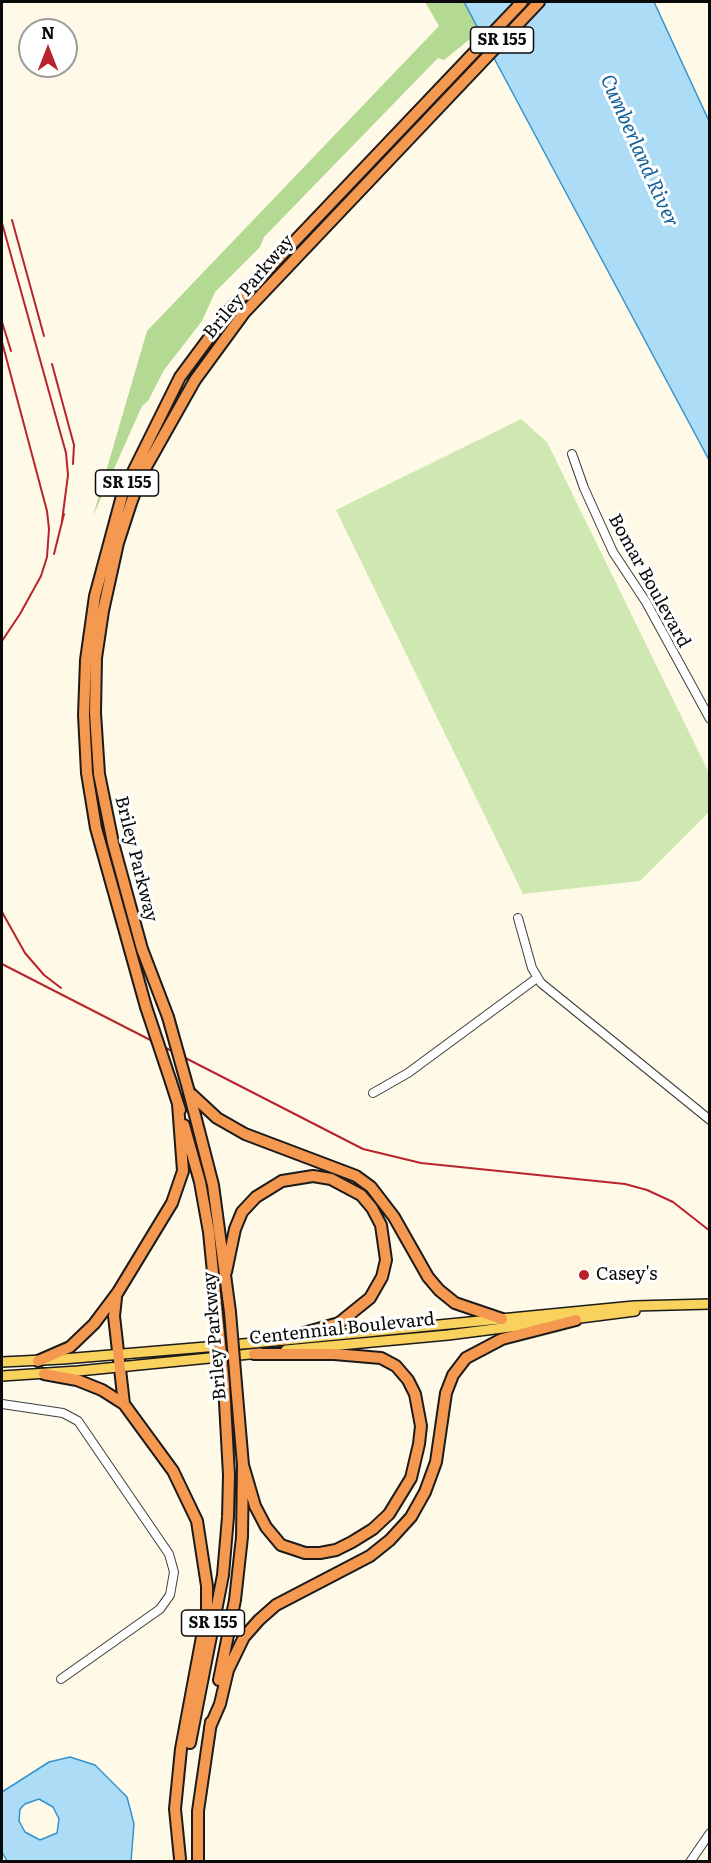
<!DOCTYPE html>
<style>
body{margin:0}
#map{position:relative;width:711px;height:1863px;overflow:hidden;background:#fffae7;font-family:Literata,serif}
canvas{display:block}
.frame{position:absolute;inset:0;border:3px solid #0a0a0a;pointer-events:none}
.north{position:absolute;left:18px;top:18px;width:60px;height:60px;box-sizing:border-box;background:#fff;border:2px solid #9d9d9d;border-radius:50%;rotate:0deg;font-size:16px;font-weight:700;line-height:24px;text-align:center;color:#0a0a0a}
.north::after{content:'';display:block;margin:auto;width:21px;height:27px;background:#b9232d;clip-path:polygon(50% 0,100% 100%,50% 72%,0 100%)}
</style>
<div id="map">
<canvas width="711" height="1863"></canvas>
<div class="frame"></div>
<div class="north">N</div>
</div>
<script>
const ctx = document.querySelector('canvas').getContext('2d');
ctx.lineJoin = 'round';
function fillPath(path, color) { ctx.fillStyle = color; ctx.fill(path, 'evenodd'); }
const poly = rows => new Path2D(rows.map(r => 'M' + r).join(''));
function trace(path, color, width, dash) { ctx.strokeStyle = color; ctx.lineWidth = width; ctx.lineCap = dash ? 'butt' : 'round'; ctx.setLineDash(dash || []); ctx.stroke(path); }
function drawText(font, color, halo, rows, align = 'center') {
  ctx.font = font + ' Literata,serif'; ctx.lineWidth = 6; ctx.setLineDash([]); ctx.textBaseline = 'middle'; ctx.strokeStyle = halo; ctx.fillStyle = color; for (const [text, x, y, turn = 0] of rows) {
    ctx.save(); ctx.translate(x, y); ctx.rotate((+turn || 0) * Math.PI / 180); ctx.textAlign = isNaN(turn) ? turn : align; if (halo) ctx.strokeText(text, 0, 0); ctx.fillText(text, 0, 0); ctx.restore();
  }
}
fillPath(poly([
 [521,419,547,442,709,773,709,812,640,881,523,894,336,510]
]), '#cfe8b2');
fillPath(poly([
 [425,2,464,2,480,31,444,60,438,58,264,237,260,247,215,292,202,321,164,370,148,401,142,406,93,516,147,331,439,26]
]), '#b3d992');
const water = poly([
 [464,2,654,2,709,121,709,460,464,2],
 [70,1757,95,1765,127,1797,134,1824,131,1861,7,1861,2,1852,2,1792,49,1762,70,1757],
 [39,1799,53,1807,59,1819,57,1833,40,1840,25,1832,19,1821,20,1809,25,1804,39,1799]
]);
fillPath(water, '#addcf6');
trace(water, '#3492cd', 1.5);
const minor = poly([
 [572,454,584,488,613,552,646,602,710,719],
 [518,918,532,968,541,983,710,1120],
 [373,1093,408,1073,537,978],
 [2,1404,63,1413,78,1421,169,1554,174,1572,170,1595,160,1609,61,1679],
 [690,1862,710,1833]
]);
const major = poly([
 [286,1350,448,1335,635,1311],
 [2,1362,63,1359,254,1343,634,1306,710,1304],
 [2,1376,78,1371,260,1353]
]);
const highway = poly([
 [146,1007,96,828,87,773,84,715,86,660,95,596,123,492,180,377,232,307,522,2],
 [168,1017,142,949,113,843,99,774,95,713,96,658,103,611,118,543,131,503,142,474,195,380,244,313,539,2],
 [171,1082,180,1110],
 [189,1092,217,1118,245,1134,356,1176,371,1187,394,1217,428,1277,439,1290,455,1303,502,1319],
 [189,1092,213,1185,230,1312],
 [184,1125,200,1182,209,1232,217,1313],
 [226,1272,235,1229,242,1212,256,1197,282,1181,313,1176,331,1179,361,1195,372,1208,381,1225,386,1260,382,1277,370,1298,339,1323,279,1340],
 [116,1298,114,1316,124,1404],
 [38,1361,70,1347,94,1324,118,1292,172,1203,183,1171,178,1104],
 [44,1374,77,1380,102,1390,124,1404,173,1471,197,1521,207,1586,207,1610,181,1749,175,1809,180,1859],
 [243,1465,255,1506,266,1527,281,1545,305,1553,320,1553,336,1550,352,1542,373,1529,389,1514,411,1478,419,1444,421,1426,415,1394,408,1380,396,1366,381,1358,334,1354,254,1354],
 [219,1680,235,1600,242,1537,243,1465,236,1384],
 [210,1727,220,1704,228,1670,244,1637,259,1620,276,1605,370,1556,390,1540,411,1517,425,1492,436,1462,446,1393,453,1375,466,1358,502,1339,576,1320],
 [190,1743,223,1575,228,1517,229,1475,224,1384],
 [198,1862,198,1811,211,1722]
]);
trace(minor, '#3d3d3d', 10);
trace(major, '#1b1b1b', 12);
trace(highway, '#1b1b1b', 14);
trace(minor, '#fff', 8);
trace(major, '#f9d15d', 9);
trace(highway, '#f59850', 10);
trace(poly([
 [12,220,44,336],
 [2,223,66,453,68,475,62,521],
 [2,322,11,351],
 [2,342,47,511,49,529,47,557,41,576,20,614,2,641],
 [52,364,74,445,73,464],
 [54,554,64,514],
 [2,912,25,953,44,975,61,988],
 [2,964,363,1149,421,1163,625,1184,647,1190,673,1202,710,1231]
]), '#b9232d', 2);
const highwayBridge = poly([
 [146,1007,171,1082],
 [168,1017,189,1092],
 [230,1312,236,1384],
 [217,1313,224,1384]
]);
trace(highwayBridge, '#1b1b1b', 14, []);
trace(highwayBridge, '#f59850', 10);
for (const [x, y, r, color] of [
 [584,1275,6,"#b9232d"]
]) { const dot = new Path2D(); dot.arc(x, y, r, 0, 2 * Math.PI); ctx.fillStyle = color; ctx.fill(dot); trace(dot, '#fff', 2); }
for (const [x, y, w] of [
 [502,40,63],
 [127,483,63],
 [213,1623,63]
]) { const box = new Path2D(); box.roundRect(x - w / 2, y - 13, w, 26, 4.5); ctx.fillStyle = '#fff'; ctx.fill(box); trace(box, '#0a0a0a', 1.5); }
drawText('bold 16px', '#0a0a0a', null, [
 ["SR 155",502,40],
 ["SR 155",127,483],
 ["SR 155",213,1623]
]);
drawText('18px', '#0a0a0a', '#fff', [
 ["Briley Parkway",249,287,-50],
 ["Bomar Boulevard",649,581,61],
 ["Briley Parkway",136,859,76],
 ["Centennial Boulevard",342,1329,-6],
 ["Briley Parkway",215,1336,-95]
]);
drawText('18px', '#0a0a0a', '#fff', [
 ["Casey's",596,1275]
], 'left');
drawText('italic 20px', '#15629b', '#fff', [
 ["Cumberland River",639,151,66]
]);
</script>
